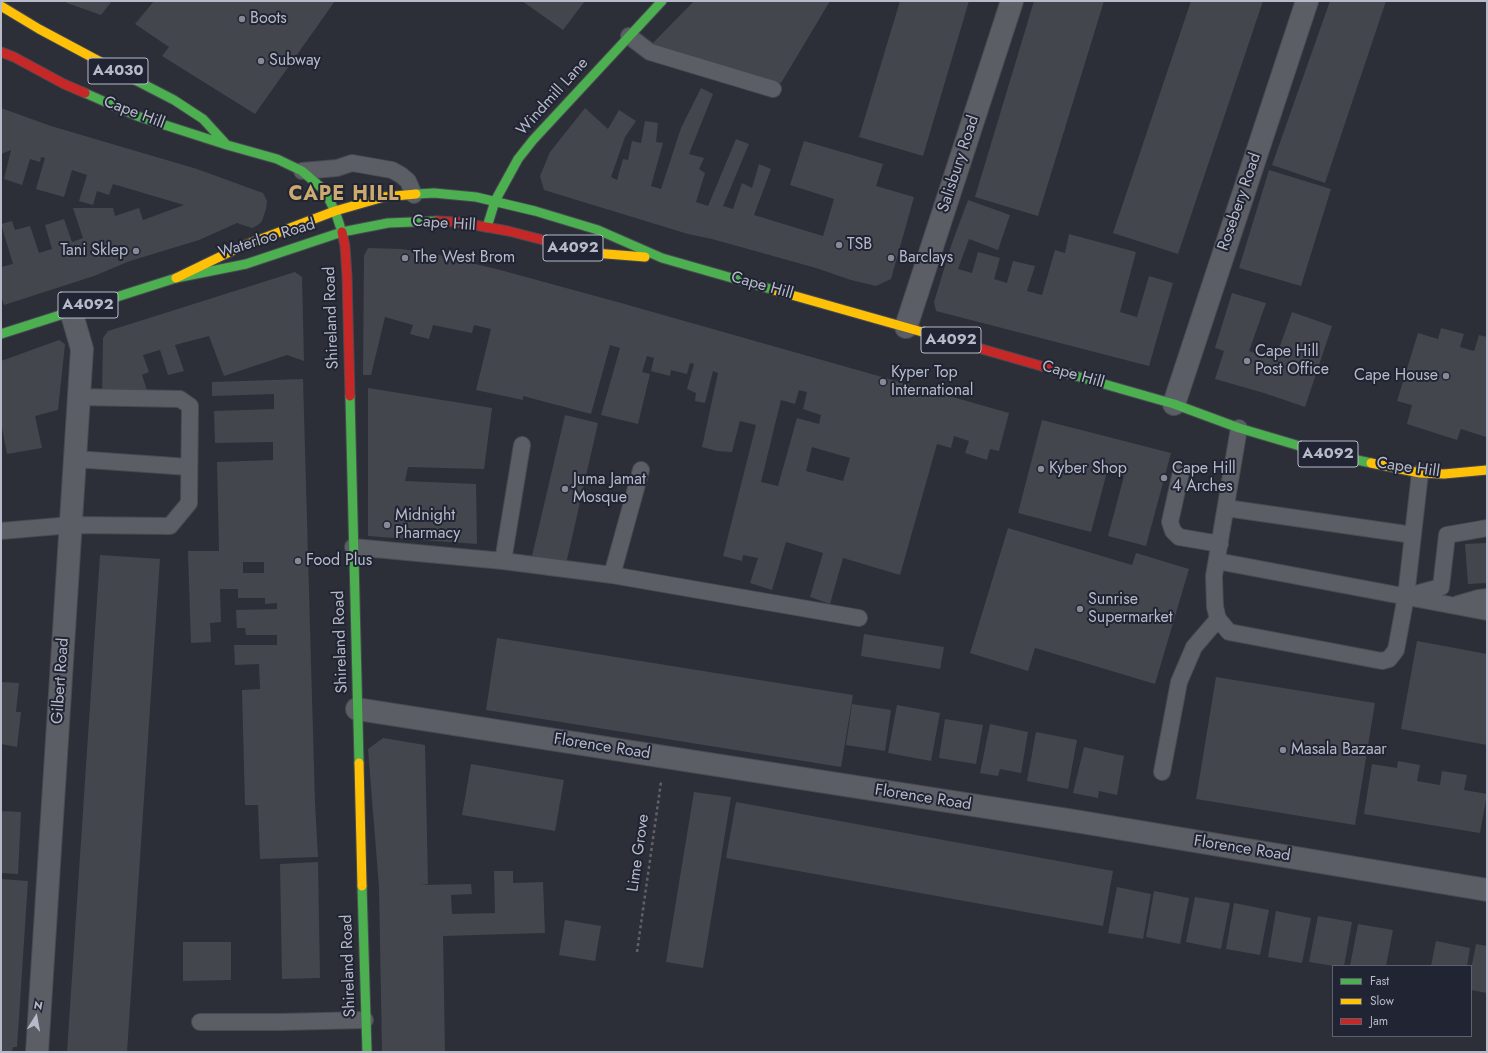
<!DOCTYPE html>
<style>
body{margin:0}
#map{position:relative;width:1488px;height:1053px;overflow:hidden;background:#2c2f38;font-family:Jost,sans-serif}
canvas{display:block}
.frame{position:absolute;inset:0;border:2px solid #b7bac8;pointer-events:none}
.legend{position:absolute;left:1332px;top:965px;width:140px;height:72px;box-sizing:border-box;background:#202433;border:1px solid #5c606f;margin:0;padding:5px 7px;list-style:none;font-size:12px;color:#b7bac8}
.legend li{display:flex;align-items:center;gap:8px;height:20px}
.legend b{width:20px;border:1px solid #5c606f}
.north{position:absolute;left:16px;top:997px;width:40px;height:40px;-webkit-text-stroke:3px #202433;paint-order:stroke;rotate:11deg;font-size:11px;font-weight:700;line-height:16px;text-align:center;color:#b7bac8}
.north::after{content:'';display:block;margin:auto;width:14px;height:18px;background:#b7bac8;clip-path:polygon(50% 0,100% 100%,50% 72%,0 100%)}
</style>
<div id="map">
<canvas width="1488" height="1053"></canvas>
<div class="frame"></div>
<ul class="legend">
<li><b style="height:5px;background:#4caf50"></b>Fast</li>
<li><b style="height:5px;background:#ffc107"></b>Slow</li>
<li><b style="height:5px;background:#c62828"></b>Jam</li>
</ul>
<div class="north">N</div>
</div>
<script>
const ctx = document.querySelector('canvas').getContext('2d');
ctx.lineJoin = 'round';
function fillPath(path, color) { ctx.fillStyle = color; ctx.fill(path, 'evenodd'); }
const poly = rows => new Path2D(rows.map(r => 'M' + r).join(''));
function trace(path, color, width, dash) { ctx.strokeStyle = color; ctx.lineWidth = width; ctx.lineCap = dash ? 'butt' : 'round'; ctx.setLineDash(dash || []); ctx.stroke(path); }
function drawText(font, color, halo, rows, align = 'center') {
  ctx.font = font + ' Jost,sans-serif'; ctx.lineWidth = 4; ctx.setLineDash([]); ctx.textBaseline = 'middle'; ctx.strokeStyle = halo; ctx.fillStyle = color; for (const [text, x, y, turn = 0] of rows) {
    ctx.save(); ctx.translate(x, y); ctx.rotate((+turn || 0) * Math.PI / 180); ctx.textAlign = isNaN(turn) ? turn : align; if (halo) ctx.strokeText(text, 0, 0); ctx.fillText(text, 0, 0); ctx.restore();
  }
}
fillPath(poly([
 [67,1,112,1,101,15,67,3],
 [154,1,335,1,255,114,162,56,169,47,135,24],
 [522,1,585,1,563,30],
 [694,1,830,1,781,83,652,44],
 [900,1,969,1,923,156,859,137],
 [1034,1,1104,1,1038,216,975,197],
 [1191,1,1263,1,1178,254,1113,233],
 [1330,1,1386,1,1325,183,1272,165],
 [701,88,713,94,689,154,704,158,699,169,705,173,696,202,708,206,736,139,749,144,723,206,733,209,742,183,752,188,759,164,771,169,754,215,823,236,834,199,790,185,804,141,883,164,876,186,914,197,891,279,876,286,851,280,816,268,712,239,688,234,544,190,540,176,550,152,585,108,608,129,619,110,636,121,625,137,611,177,617,180,623,159,628,160,632,141,641,143,645,121,658,123,656,142,663,143,651,186,661,189,681,128],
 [1,108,51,126,197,169,263,193,267,201,266,209,262,221,258,225,252,228,237,223,199,240,130,261,94,276,4,305,1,296,1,267,13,264,1,224,12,221,15,230,30,226,39,253,52,249,45,225,64,219,72,242,83,238,73,208,113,208,115,216,139,208,143,220,184,205,113,184,109,195,97,191,93,205,79,201,87,175,72,170,64,197,36,189,45,158,41,157,40,162,30,159,22,185,4,179,11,150,1,154],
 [1269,170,1331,189,1301,286,1239,268],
 [968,200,1010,215,998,250,969,239,958,269,972,273,978,252,1000,258,994,279,1007,283,1013,261,1035,266,1027,291,1042,295,1055,250,1065,253,1069,234,1136,252,1120,312,1137,317,1149,276,1173,283,1149,366,936,311,934,302,952,243],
 [368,248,401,249,431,253,504,271,621,303,1009,413,999,451,990,449,987,460,965,453,969,441,954,436,951,448,937,444,900,575,843,558,830,604,810,597,823,553,786,542,772,590,750,583,758,558,743,555,742,561,723,556,756,425,740,421,732,452,717,451,702,447,718,373,713,371,705,403,695,401,696,393,687,389,694,364,690,363,687,374,671,370,670,376,651,371,654,358,647,356,642,372,650,374,638,424,601,415,620,348,610,345,591,414,523,396,523,400,476,390,491,329,474,325,472,333,433,325,429,339,410,334,413,325,385,317,371,375,363,375,364,256],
 [799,390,807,392,803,409,821,415,819,424,797,418,778,486,761,482,781,400,795,404],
 [812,447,850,458,843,481,806,471],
 [295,272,302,277,304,361,287,355,224,376,209,336,175,345,184,371,168,375,160,350,143,355,149,372,142,375,148,393,102,396,103,338,108,331],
 [1232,293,1266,303,1249,351,1275,360,1292,312,1332,326,1305,407,1264,393,1215,379,1224,351,1215,348],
 [1441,328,1464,334,1460,347,1474,351,1479,335,1487,337,1486,437,1461,429,1457,440,1407,424,1412,405,1397,401,1418,333,1438,339],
 [59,340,65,344,58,410,35,416,42,448,7,454,1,422,1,361],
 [303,379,315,803,318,857,260,859,258,805,245,805,242,690,260,689,259,664,235,665,234,645,277,645,277,635,246,635,245,628,237,628,236,610,277,609,277,603,265,604,265,598,238,598,238,589,220,589,221,622,210,623,211,642,191,643,188,551,219,551,217,462,273,460,273,442,215,443,214,411,274,409,274,394,212,396,212,382],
 [243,562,264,562,264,573,243,573],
 [368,388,492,408,484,469,408,467,405,481,476,484,477,544,368,536],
 [565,415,598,423,566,564,532,556],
 [1042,420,1171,453,1146,546,1108,536,1124,476,1107,472,1091,532,1018,513],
 [1008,528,1132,565,1136,553,1189,569,1155,684,1035,648,1028,671,970,653],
 [1487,543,1487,583,1468,584,1465,544],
 [100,555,160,559,127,1052,67,1052],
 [864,634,944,647,940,669,861,656],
 [497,638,853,695,841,767,486,710],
 [1417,641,1487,654,1487,745,1401,729],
 [1216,677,1375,703,1355,825,1196,799],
 [1,682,19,683,16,712,21,712,17,747,1,744],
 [852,704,891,710,885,751,846,745],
 [897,705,940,713,931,761,888,753],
 [945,719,983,725,976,764,939,758],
 [990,724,1028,732,1021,773,1000,769,998,776,980,773],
 [1036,732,1077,740,1068,789,1027,781],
 [383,738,425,745,428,884,421,885,471,884,472,894,451,895,452,914,495,913,494,871,513,871,513,883,543,882,545,933,443,936,445,1052,382,1052,379,887,368,749],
 [1084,747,1124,756,1117,795,1099,791,1098,798,1073,793],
 [1398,761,1420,765,1417,781,1440,785,1442,771,1467,775,1464,790,1487,794,1480,833,1364,814,1372,764,1397,768],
 [471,764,564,780,555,831,462,815],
 [694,792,731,797,703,968,666,962],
 [736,802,1113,871,1103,926,726,858],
 [1,811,21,812,18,874,1,873],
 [318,862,320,978,282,979,280,864],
 [1,879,28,881,17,1047,13,1047,12,1052,1,1052],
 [1117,887,1151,894,1143,939,1108,933],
 [1154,891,1189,898,1180,944,1146,937],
 [1195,897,1230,903,1221,949,1186,942],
 [1234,903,1269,910,1260,955,1226,949],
 [1276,911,1311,918,1302,963,1268,957],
 [1318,916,1352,922,1344,966,1334,966,1309,962],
 [565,920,601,926,595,961,559,955],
 [1358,924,1393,930,1386,966,1350,966],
 [1436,941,1470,948,1467,966,1431,966],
 [183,942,231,942,231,980,183,981],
 [1476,944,1487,946,1487,993,1471,990,1471,970]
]), '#44464d');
const lane = poly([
 [629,36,650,52,773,89],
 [302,171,337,168,352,163,392,170,401,175,408,181,414,195],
 [1239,428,1214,576,1215,607,1218,619,1229,632,1382,661,1389,659,1396,650,1406,596,1420,473],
 [75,459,189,467],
 [1181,472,1170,522,1173,531,1179,537,1220,544],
 [1226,508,1413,535],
 [1,531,71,525,170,526,189,503,190,406,180,399,79,397],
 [353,547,503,561,522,445],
 [503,561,612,575,641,470],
 [1217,561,1487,612],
 [612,575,859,618],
 [1412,595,1441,587,1447,535,1487,528],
 [1458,604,1479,598,1487,597],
 [1162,772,1179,682,1194,647,1218,619],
 [200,1022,280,1022,365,1020]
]);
const street = poly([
 [906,327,1012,1],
 [1174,404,1307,1],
 [357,709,1075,821,1487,890],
 [37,1052,82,349,71,311]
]);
const fast = poly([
 [112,68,174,100,203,119,225,143],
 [85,93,137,116,227,145,277,159,302,171,324,190,335,211,340,226],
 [416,194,434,193,476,197,535,211,598,230,662,258,774,290],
 [487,227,495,201,518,159,533,140,662,1],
 [1,334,176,278,246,264,342,232,388,223,437,221],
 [1069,374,1174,404,1239,428,1320,452,1371,463],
 [350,396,359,763],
 [362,886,367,1052]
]);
const slow = poly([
 [1,6,39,29,112,68],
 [594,253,645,257],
 [176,278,240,247,335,211,384,197,416,194],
 [774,290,940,337],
 [1371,463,1420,473,1444,474,1487,470],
 [359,763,362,886]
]);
const jam = poly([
 [1,52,14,57,64,84,85,93],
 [437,221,458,222,508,231,594,253],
 [342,232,345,246,347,276,350,396],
 [940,337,1069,374]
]);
trace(lane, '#484a51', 18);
trace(street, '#484a51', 24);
trace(fast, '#484a51', 11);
trace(slow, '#484a51', 11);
trace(jam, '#484a51', 11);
trace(poly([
 [637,952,661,782]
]), '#5f626a', 2.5, [3, 3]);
trace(lane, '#5c5e66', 16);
trace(street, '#5c5e66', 22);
trace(fast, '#4caf50', 9);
trace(slow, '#ffc107', 9);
trace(jam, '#c62828', 9);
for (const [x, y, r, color] of [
 [242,19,4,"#868996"],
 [261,61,4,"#868996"],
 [839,245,4,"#868996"],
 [136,251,4,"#868996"],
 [405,258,4,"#868996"],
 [891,258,4,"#868996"],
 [1247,361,4,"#868996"],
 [1446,376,4,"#868996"],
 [883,382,4,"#868996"],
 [1041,469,4,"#868996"],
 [1164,478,4,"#868996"],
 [565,489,4,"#868996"],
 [387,525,4,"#868996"],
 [298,561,4,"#868996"],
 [1080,609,4,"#868996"],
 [1283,750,4,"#868996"]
]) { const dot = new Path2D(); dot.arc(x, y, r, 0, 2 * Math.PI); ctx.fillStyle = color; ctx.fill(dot); trace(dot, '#202433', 1.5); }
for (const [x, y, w] of [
 [118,71,60],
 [573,248,60],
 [88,305,60],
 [951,340,60],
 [1328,454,60]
]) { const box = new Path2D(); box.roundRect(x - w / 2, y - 13, w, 26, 3); ctx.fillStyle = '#202433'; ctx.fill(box); trace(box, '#b7bac8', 1); }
drawText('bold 15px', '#b7bac8', null, [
 ["A4030",118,71],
 ["A4092",573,248],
 ["A4092",88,305],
 ["A4092",951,340],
 ["A4092",1328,454]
]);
drawText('16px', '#b7bac8', '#202433', [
 ["Boots",250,19],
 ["Subway",269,61],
 ["TSB",847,245],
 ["Tani Sklep",128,251,"right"],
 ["The West Brom",413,258],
 ["Barclays",899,258],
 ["Cape Hill",1255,352],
 ["Post Office",1255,370],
 ["Kyper Top",891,373],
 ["International",891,391],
 ["Cape House",1438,376,"right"],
 ["Kyber Shop",1049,469],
 ["Cape Hill",1172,469],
 ["4 Arches",1172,487],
 ["Juma Jamat",573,480],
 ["Mosque",573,498],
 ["Midnight",395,516],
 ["Pharmacy",395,534],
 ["Food Plus",306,561],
 ["Sunrise",1088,600],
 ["Supermarket",1088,618],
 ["Masala Bazaar",1291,750]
], 'left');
drawText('16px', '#b7bac8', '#202433', [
 ["Windmill Lane",553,97,-48],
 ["Cape Hill",134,113,21],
 ["Salisbury Road",959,164,-72],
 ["Rosebery Road",1240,202,-71],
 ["Cape Hill",444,224,4],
 ["Waterloo Road",267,239,-17],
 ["Cape Hill",762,286,16],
 ["Shireland Road",332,318,-92],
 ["Cape Hill",1073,375,16],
 ["Cape Hill",1408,468,8],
 ["Shireland Road",341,642,-92],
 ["Gilbert Road",61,681,-86],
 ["Florence Road",602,747,9],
 ["Florence Road",923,798,9],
 ["Florence Road",1242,849,9],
 ["Lime Grove",639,853,-82],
 ["Shireland Road",349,966,-92]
]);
ctx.letterSpacing = '1px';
drawText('bold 20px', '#cca96f', '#202433', [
 ["CAPE HILL",344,195]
]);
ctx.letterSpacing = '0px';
</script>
